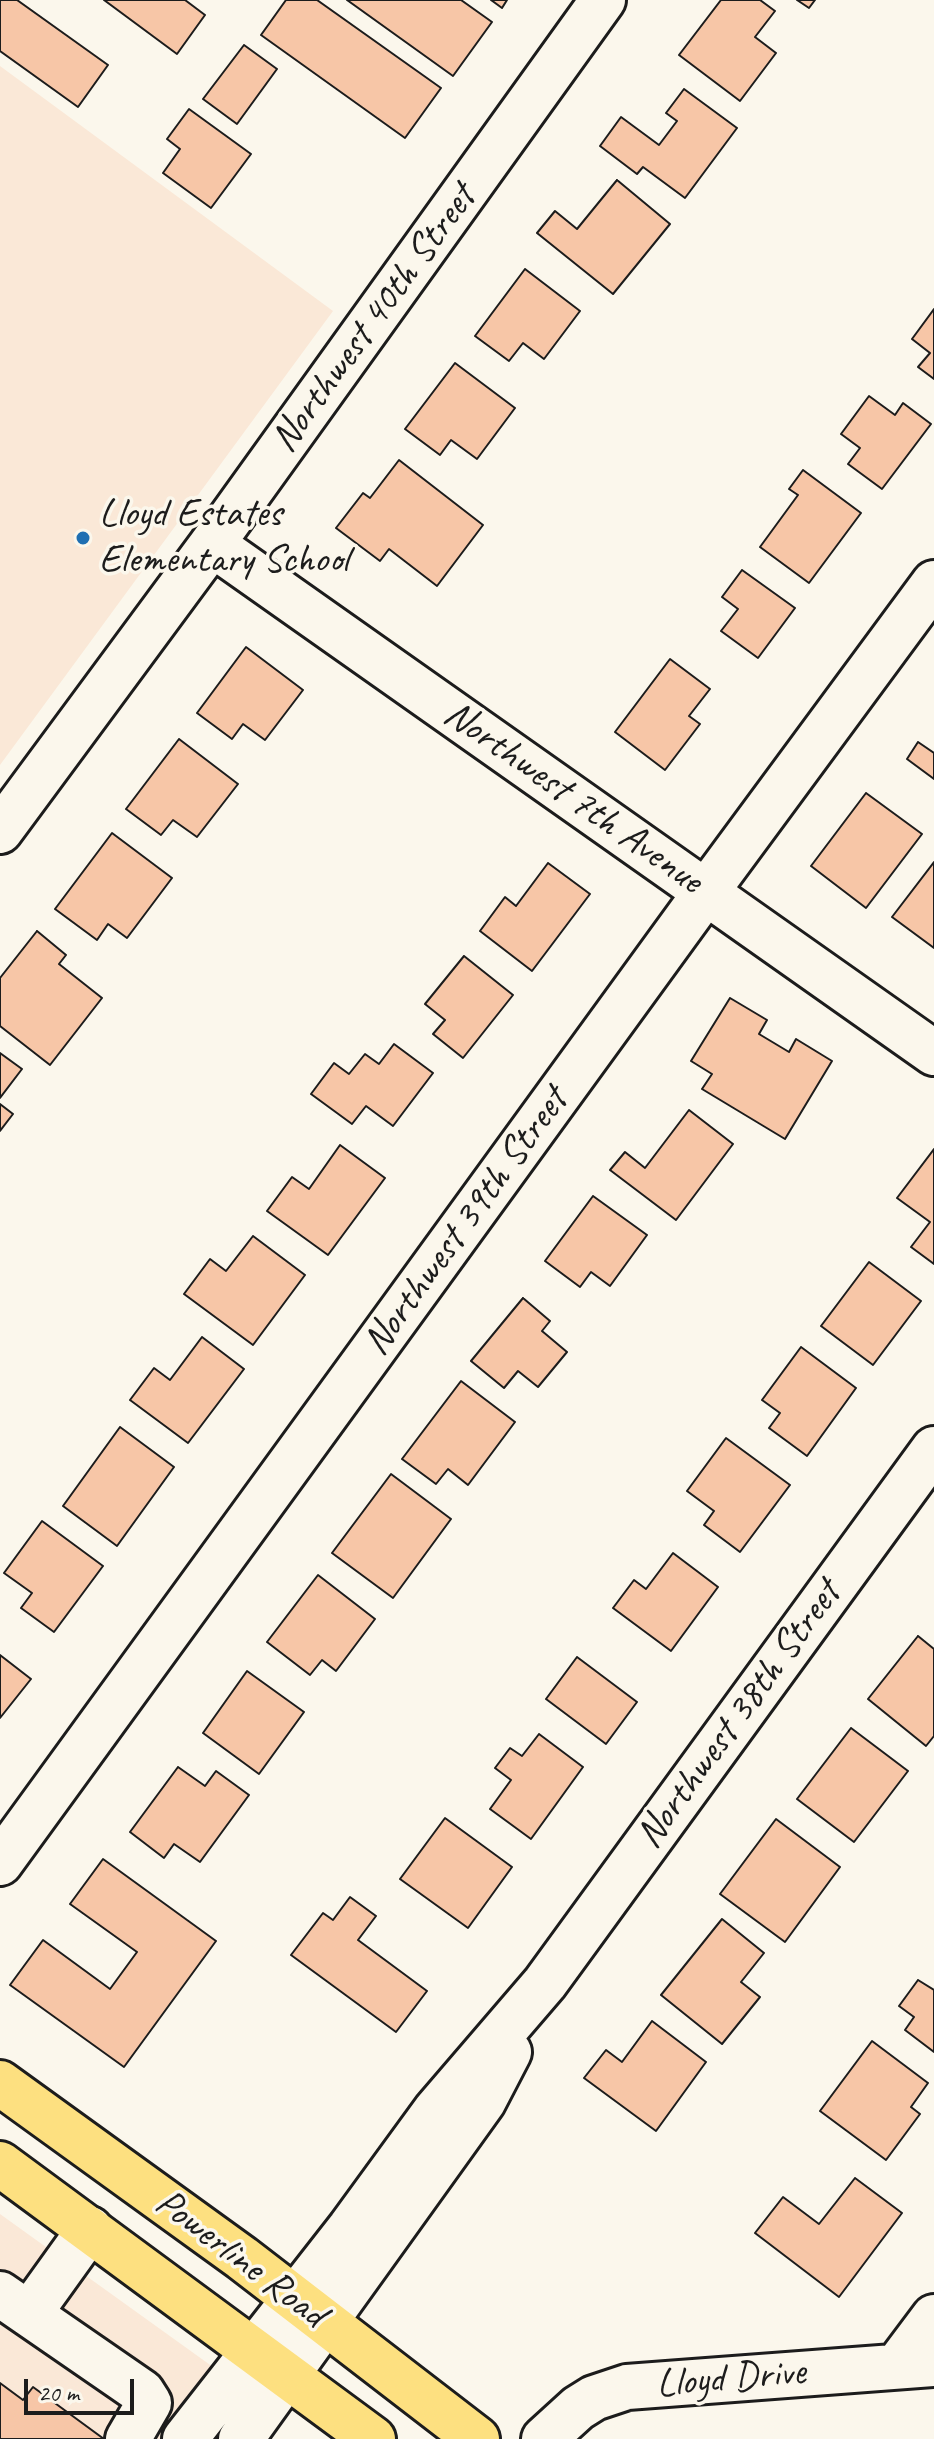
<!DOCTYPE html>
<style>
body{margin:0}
#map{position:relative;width:934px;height:2439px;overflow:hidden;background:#fbf7ec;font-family:Caveat,sans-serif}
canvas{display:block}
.scale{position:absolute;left:24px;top:2379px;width:110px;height:36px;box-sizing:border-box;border:4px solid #1c1c1c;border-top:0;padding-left:10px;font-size:24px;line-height:28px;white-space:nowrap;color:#1c1c1c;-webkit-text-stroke:6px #fbf7ec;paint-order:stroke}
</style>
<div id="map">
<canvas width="934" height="2439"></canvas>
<div class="scale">20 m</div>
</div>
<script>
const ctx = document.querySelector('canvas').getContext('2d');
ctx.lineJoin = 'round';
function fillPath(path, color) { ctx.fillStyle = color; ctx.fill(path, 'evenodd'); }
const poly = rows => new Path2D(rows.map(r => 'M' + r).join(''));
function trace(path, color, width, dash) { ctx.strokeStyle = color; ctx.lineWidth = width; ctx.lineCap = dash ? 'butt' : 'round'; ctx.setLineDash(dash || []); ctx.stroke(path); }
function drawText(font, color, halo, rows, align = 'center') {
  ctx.font = font + ' Caveat,sans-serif'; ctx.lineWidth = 7; ctx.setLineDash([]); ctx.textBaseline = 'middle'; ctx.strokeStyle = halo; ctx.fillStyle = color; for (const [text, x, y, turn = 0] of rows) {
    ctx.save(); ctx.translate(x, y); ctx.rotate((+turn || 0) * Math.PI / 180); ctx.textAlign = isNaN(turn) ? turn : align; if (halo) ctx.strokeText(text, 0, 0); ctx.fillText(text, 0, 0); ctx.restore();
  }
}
fillPath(poly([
 [0,66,333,311,0,765],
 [0,2214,213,2367,163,2439,0,2439]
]), '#fae8d7');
const building = poly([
 [0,0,17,0,108,65,78,107,0,51,0,0],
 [104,0,185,0,205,15,177,54,104,0],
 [286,0,317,0,441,88,405,138,261,35,286,0],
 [347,0,461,0,492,22,453,76,347,0],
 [491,0,507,0,502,8,491,0],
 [721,0,760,0,775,11,755,37,776,53,740,101,679,55,721,0],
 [797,0,815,0,809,8,797,0],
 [244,45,277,69,237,124,203,99,244,45],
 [684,89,737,128,685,198,643,167,637,174,600,146,621,117,659,145,677,121,666,113,684,89],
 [189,109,251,154,211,208,163,173,180,149,167,139,189,109],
 [617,180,670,224,613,294,537,233,555,211,577,229,617,180],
 [525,269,580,311,544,359,523,343,509,361,475,336,525,269],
 [934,309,934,379,918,367,930,353,912,339,934,309],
 [455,363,515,408,477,459,451,440,440,455,405,429,455,363],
 [869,396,895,415,903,403,931,424,882,489,848,464,860,448,841,434,869,396],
 [399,460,483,525,437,586,389,549,380,561,336,528,363,493,370,498,399,460],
 [803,470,861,513,809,583,760,547,798,495,789,489,803,470],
 [742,570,795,608,758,658,721,631,738,609,722,597,742,570],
 [246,647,303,690,265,740,243,724,232,739,197,713,246,647],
 [670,659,710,689,689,716,700,724,665,770,615,732,670,659],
 [179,739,238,784,197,837,173,820,161,835,126,809,179,739],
 [918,742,934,753,934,779,907,759,918,742],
 [866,793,922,834,866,908,811,866,866,793],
 [112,833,172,878,127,938,108,924,97,940,55,909,112,833],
 [934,862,934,948,892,917,934,862],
 [548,863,590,894,532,971,480,931,505,897,516,906,548,863],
 [37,931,66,955,59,964,102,998,50,1065,0,1026,0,978,37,931],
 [464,956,513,995,463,1058,433,1034,445,1020,425,1004,464,956],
 [730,998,767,1020,759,1034,789,1052,796,1039,832,1061,785,1139,702,1089,712,1074,691,1061,730,998],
 [394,1044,433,1073,393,1126,366,1106,352,1124,311,1094,334,1063,349,1074,365,1054,379,1064,394,1044],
 [0,1053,22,1069,0,1098,0,1053],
 [0,1104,13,1114,0,1131,0,1104],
 [689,1110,733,1144,676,1220,610,1170,625,1152,645,1168,689,1110],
 [340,1145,385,1178,328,1255,267,1211,292,1177,309,1189,340,1145],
 [934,1149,934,1264,911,1247,930,1222,897,1198,934,1149],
 [593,1196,647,1235,610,1286,591,1272,580,1287,545,1261,593,1196],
 [253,1236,305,1275,253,1345,184,1294,210,1259,226,1271,253,1236],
 [869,1262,921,1301,873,1365,821,1326,869,1262],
 [523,1298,550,1321,542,1331,567,1352,538,1387,518,1371,504,1388,471,1361,523,1298],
 [202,1337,244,1369,188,1443,130,1400,154,1368,170,1380,202,1337],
 [801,1347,856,1388,807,1456,769,1428,780,1413,762,1400,801,1347],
 [461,1381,515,1422,468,1485,448,1469,436,1484,402,1459,461,1381],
 [120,1427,174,1467,117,1546,63,1506,120,1427],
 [726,1438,790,1485,740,1552,704,1525,714,1511,687,1491,726,1438],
 [391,1474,451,1519,393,1598,332,1553,391,1474],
 [42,1521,103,1566,54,1632,21,1608,32,1593,4,1573,42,1521],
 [673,1553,718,1587,671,1651,613,1608,634,1580,646,1589,673,1553],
 [318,1575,375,1619,336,1671,322,1660,310,1675,267,1642,318,1575],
 [918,1636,934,1649,934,1736,926,1746,868,1699,918,1636],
 [0,1655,31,1679,0,1718,0,1655],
 [577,1657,637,1702,606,1744,546,1699,577,1657],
 [247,1671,304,1712,259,1774,203,1733,247,1671],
 [851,1728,908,1771,854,1842,797,1799,851,1728],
 [539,1734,583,1767,531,1839,490,1809,511,1780,495,1768,510,1748,522,1756,539,1734],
 [178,1767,205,1786,216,1771,249,1795,200,1862,174,1844,164,1858,130,1832,178,1767],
 [445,1818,512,1867,468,1928,400,1879,445,1818],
 [776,1819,840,1867,785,1942,720,1894,776,1819],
 [103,1859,216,1941,124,2067,10,1985,43,1940,110,1989,137,1952,70,1904,103,1859],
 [350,1897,376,1916,358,1940,427,1991,396,2032,291,1955,323,1913,333,1920,350,1897],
 [722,1919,764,1953,741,1982,760,1997,722,2044,661,1995,722,1919],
 [918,1980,934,1990,934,2052,905,2030,914,2017,899,2006,918,1980],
 [652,2021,706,2062,656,2131,584,2078,606,2050,622,2062,652,2021],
 [872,2041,928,2083,911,2107,920,2114,886,2160,820,2111,872,2041],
 [855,2178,902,2213,839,2297,755,2233,783,2197,819,2224,855,2178],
 [0,2383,23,2400,33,2387,104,2439,0,2439,0,2383]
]);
fillPath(building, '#f7c6a7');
trace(building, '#1c1c1c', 2);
const minor = poly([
 [212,544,934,1053],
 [0,831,212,544,603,0],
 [0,1863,706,892,934,583],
 [0,2294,142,2392,149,2403,128,2439],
 [29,2314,90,2229],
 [898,2365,934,2317],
 [185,2439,350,2228,436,2110,545,1983,934,1449],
 [241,2439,483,2102,509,2052],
 [544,2439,578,2408,594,2398,627,2387,934,2364]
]);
const major = poly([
 [0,2083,242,2258,477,2439],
 [0,2164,373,2439]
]);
trace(minor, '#1c1c1c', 50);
trace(major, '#1c1c1c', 50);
trace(minor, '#fbf7ec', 44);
trace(major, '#fde080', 44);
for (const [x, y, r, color] of [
 [83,538,8,"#1f6fb2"]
]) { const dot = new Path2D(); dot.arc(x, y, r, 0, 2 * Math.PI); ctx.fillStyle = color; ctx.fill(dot); trace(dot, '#fbf7ec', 3); }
drawText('40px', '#1c1c1c', '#fbf7ec', [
 ["Northwest 40th Street",374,319,-54],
 ["Northwest 7th Avenue",573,798,35],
 ["Northwest 39th Street",466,1222,-54],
 ["Northwest 38th Street",739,1715,-54],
 ["Powerline Road",240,2259,37],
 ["Lloyd Drive",731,2379,-5]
]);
drawText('40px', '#1c1c1c', '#fbf7ec', [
 ["Lloyd Estates",99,515],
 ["Elementary School",99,561]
], 'left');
</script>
